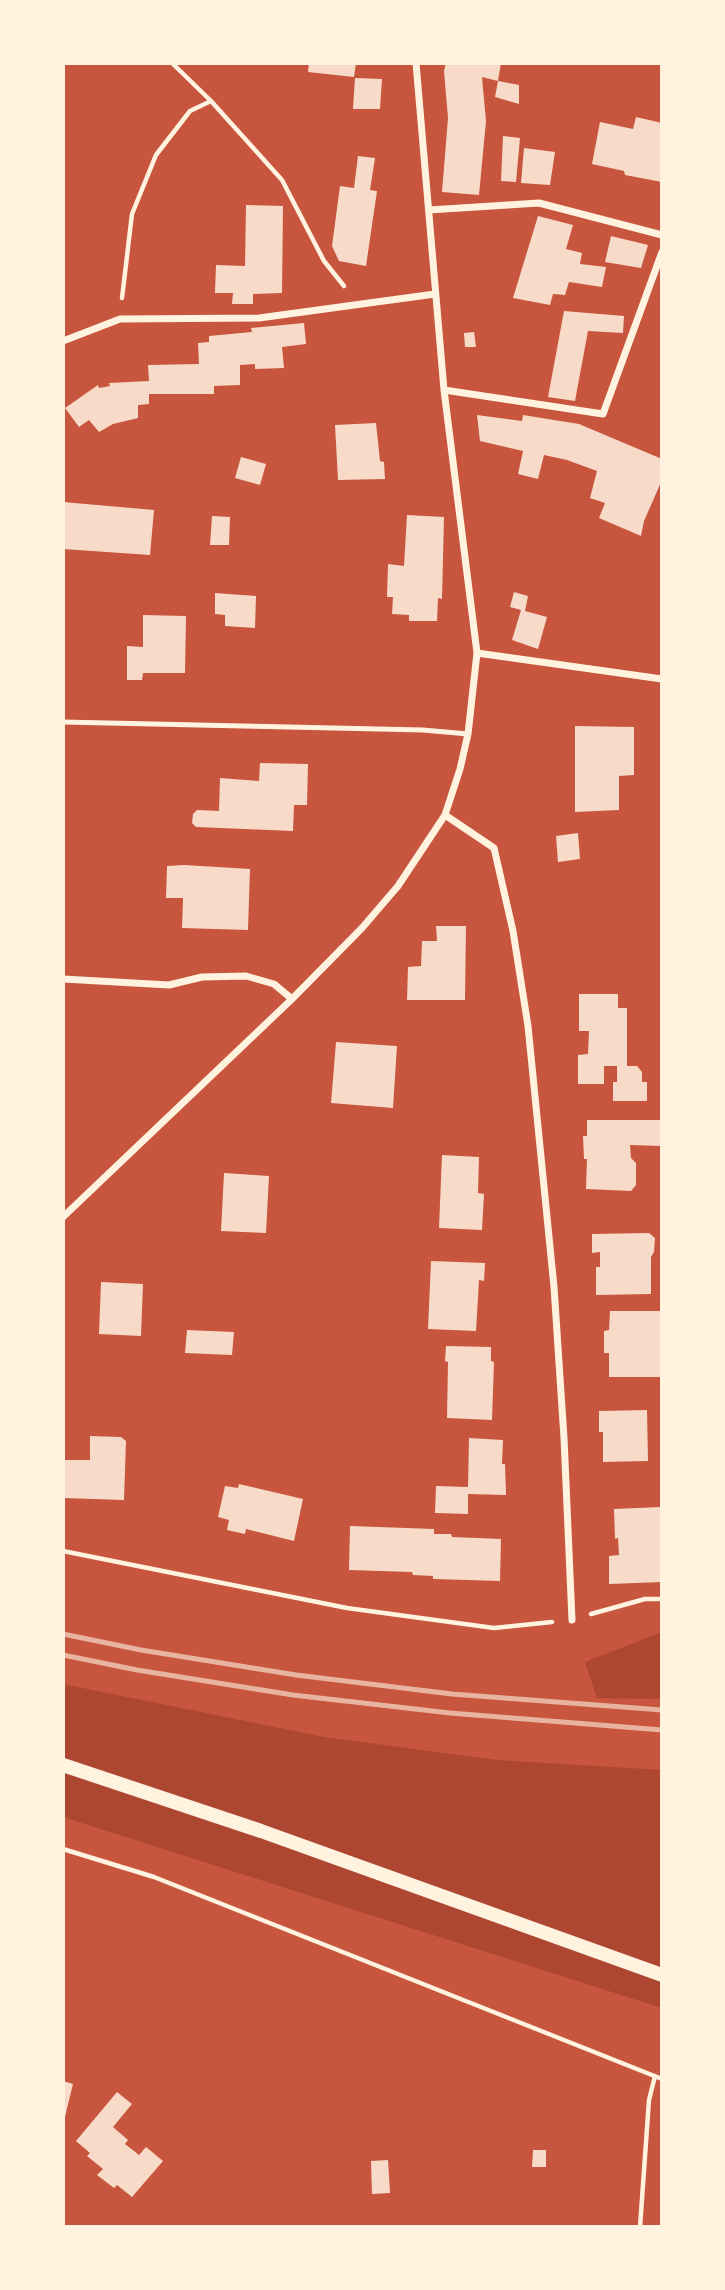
<!DOCTYPE html>
<style>
body{margin:0}
#map{position:relative;width:725px;height:2290px;overflow:hidden;background:#c8553d;font-family:"Exo 2",sans-serif}
canvas{display:block}
.frame{position:absolute;inset:0;border:65px solid #fff3e0;pointer-events:none}
</style>
<div id="map">
<canvas width="725" height="2290"></canvas>
<div class="frame"></div>
</div>
<script>
const ctx = document.querySelector('canvas').getContext('2d');
ctx.lineJoin = 'round';
function fillPath(path, color) { ctx.fillStyle = color; ctx.fill(path, 'evenodd'); }
const poly = rows => new Path2D(rows.map(r => 'M' + r).join(''));
function trace(path, color, width, dash) { ctx.strokeStyle = color; ctx.lineWidth = width; ctx.lineCap = dash ? 'butt' : 'round'; ctx.setLineDash(dash || []); ctx.stroke(path); }
fillPath(poly([
 [662,1632,662,1699,597,1698,585,1662],
 [63,1684,324,1737,497,1760,662,1770,662,2008,63,1817]
]), '#ae4732');
fillPath(poly([
 [309,63,356,63,354,77,308,72],
 [446,63,501,63,498,81,519,85,519,104,495,97,498,81,482,77,486,121,479,195,442,192,448,118,444,71],
 [355,78,382,79,380,109,353,109],
 [636,117,662,123,662,182,625,175,624,171,592,164,600,122,633,129],
 [503,136,520,138,516,182,501,181],
 [524,148,555,152,550,185,521,183],
 [358,156,375,158,370,190,377,191,366,266,339,261,332,246,340,186,354,188],
 [246,205,283,206,282,293,253,294,253,304,232,304,233,293,215,293,216,265,245,266],
 [538,216,573,225,566,249,582,253,580,264,606,267,602,287,569,282,565,295,553,294,550,305,513,298],
 [611,236,648,245,641,268,605,262],
 [564,311,624,316,623,333,588,331,575,401,548,397],
 [304,323,306,344,282,347,284,368,255,369,255,364,240,365,240,385,214,386,214,394,149,394,149,404,138,405,138,418,113,424,99,432,89,420,79,427,65,408,98,385,99,388,110,386,109,383,149,381,148,365,199,364,198,343,209,342,209,336,252,332,251,328],
 [474,332,476,347,465,347,464,333],
 [477,415,522,421,523,415,579,424,662,459,662,480,644,521,641,536,599,518,605,503,590,498,597,471,567,460,544,455,538,479,518,474,523,451,480,441],
 [376,423,380,461,384,462,385,479,338,480,335,425],
 [241,457,266,464,260,485,235,478],
 [63,502,154,510,150,555,63,549],
 [407,515,444,517,442,599,438,598,437,621,409,621,409,615,392,614,393,597,387,597,388,564,404,566],
 [212,516,230,517,229,545,210,545],
 [514,592,528,596,525,611,547,617,538,649,512,640,521,610,510,607],
 [215,593,256,596,255,628,225,626,225,615,215,614],
 [143,615,186,616,185,673,143,673,142,680,127,680,127,646,143,647],
 [575,726,634,727,634,775,619,776,619,810,575,812],
 [260,763,308,764,307,805,294,805,293,831,196,827,192,823,193,814,197,810,219,811,220,778,259,781],
 [578,833,580,859,558,862,556,836],
 [184,865,250,869,248,930,182,928,183,898,166,898,167,866],
 [436,926,466,926,465,1000,407,1000,408,967,421,966,422,941,437,941],
 [579,994,618,994,618,1008,627,1008,627,1066,637,1066,642,1072,642,1082,647,1082,647,1101,613,1101,613,1082,617,1082,617,1066,604,1066,604,1084,578,1084,578,1055,588,1054,589,1031,579,1031],
 [336,1042,397,1046,393,1108,331,1103],
 [587,1120,662,1120,662,1146,630,1145,631,1158,636,1163,636,1185,631,1191,586,1189,587,1159,584,1159,583,1136,587,1136],
 [442,1155,479,1157,478,1193,484,1194,482,1230,439,1228],
 [224,1173,269,1176,266,1233,221,1231],
 [649,1233,655,1238,654,1252,651,1257,651,1294,596,1295,596,1267,600,1267,600,1252,592,1253,592,1234],
 [431,1261,485,1263,484,1281,479,1280,476,1331,428,1329],
 [101,1282,143,1284,141,1336,99,1334],
 [610,1311,662,1311,662,1377,609,1377,609,1353,604,1353,604,1331,609,1330],
 [187,1330,234,1332,232,1355,185,1353],
 [446,1346,491,1347,491,1361,494,1362,492,1420,447,1418,448,1362,445,1361],
 [647,1410,648,1461,603,1462,603,1432,599,1432,599,1411],
 [90,1436,121,1437,126,1441,124,1500,63,1498,63,1460,90,1460],
 [469,1438,503,1440,502,1464,505,1464,506,1495,468,1494,468,1514,435,1513,436,1486,468,1487],
 [239,1484,303,1499,294,1541,246,1529,245,1534,227,1530,229,1520,218,1517,225,1486,238,1488],
 [661,1507,662,1582,609,1584,609,1556,619,1555,618,1538,615,1539,614,1509],
 [350,1526,434,1529,434,1534,451,1534,452,1537,501,1539,500,1581,433,1579,433,1576,413,1575,412,1572,349,1570],
 [63,2081,73,2084,64,2121,63,2121],
 [117,2092,132,2104,113,2127,128,2140,125,2144,139,2155,146,2147,163,2161,132,2197,117,2185,114,2188,97,2175,103,2169,87,2156,90,2153,76,2141],
 [533,2150,546,2150,546,2167,532,2167],
 [388,2160,390,2193,372,2194,371,2161]
]), '#f7dbc8');
trace(poly([
 [172,63,211,101,282,180,324,261,344,286],
 [122,298,132,214,156,155,190,111,211,101],
 [63,1551,347,1608,494,1628,552,1622],
 [591,1614,645,1599,662,1599],
 [63,1849,154,1877,662,2079],
 [640,2227,649,2100,655,2076]
]), '#fff3e0', 4.5);
trace(poly([
 [63,722,423,730,468,734]
]), '#fff3e0', 5);
trace(poly([
 [429,210,539,203,662,235],
 [63,341,120,319,259,318,435,294],
 [444,390,603,414,662,252],
 [477,653,662,679],
 [445,815,494,848,513,931,528,1026,554,1287,564,1438,572,1620],
 [63,979,169,985,202,977,246,976,274,984,292,999],
 [63,1217,292,999,362,928,398,886,445,815,460,769,468,734,477,653,444,390,416,63]
]), '#fff3e0', 7);
trace(poly([
 [63,1765,261,1831,662,1975]
]), '#fff3e0', 14);
trace(poly([
 [63,1634,141,1650,296,1675,452,1694,662,1710],
 [63,1655,137,1670,293,1695,450,1713,662,1730]
]), '#e9b49f', 5);
</script>
